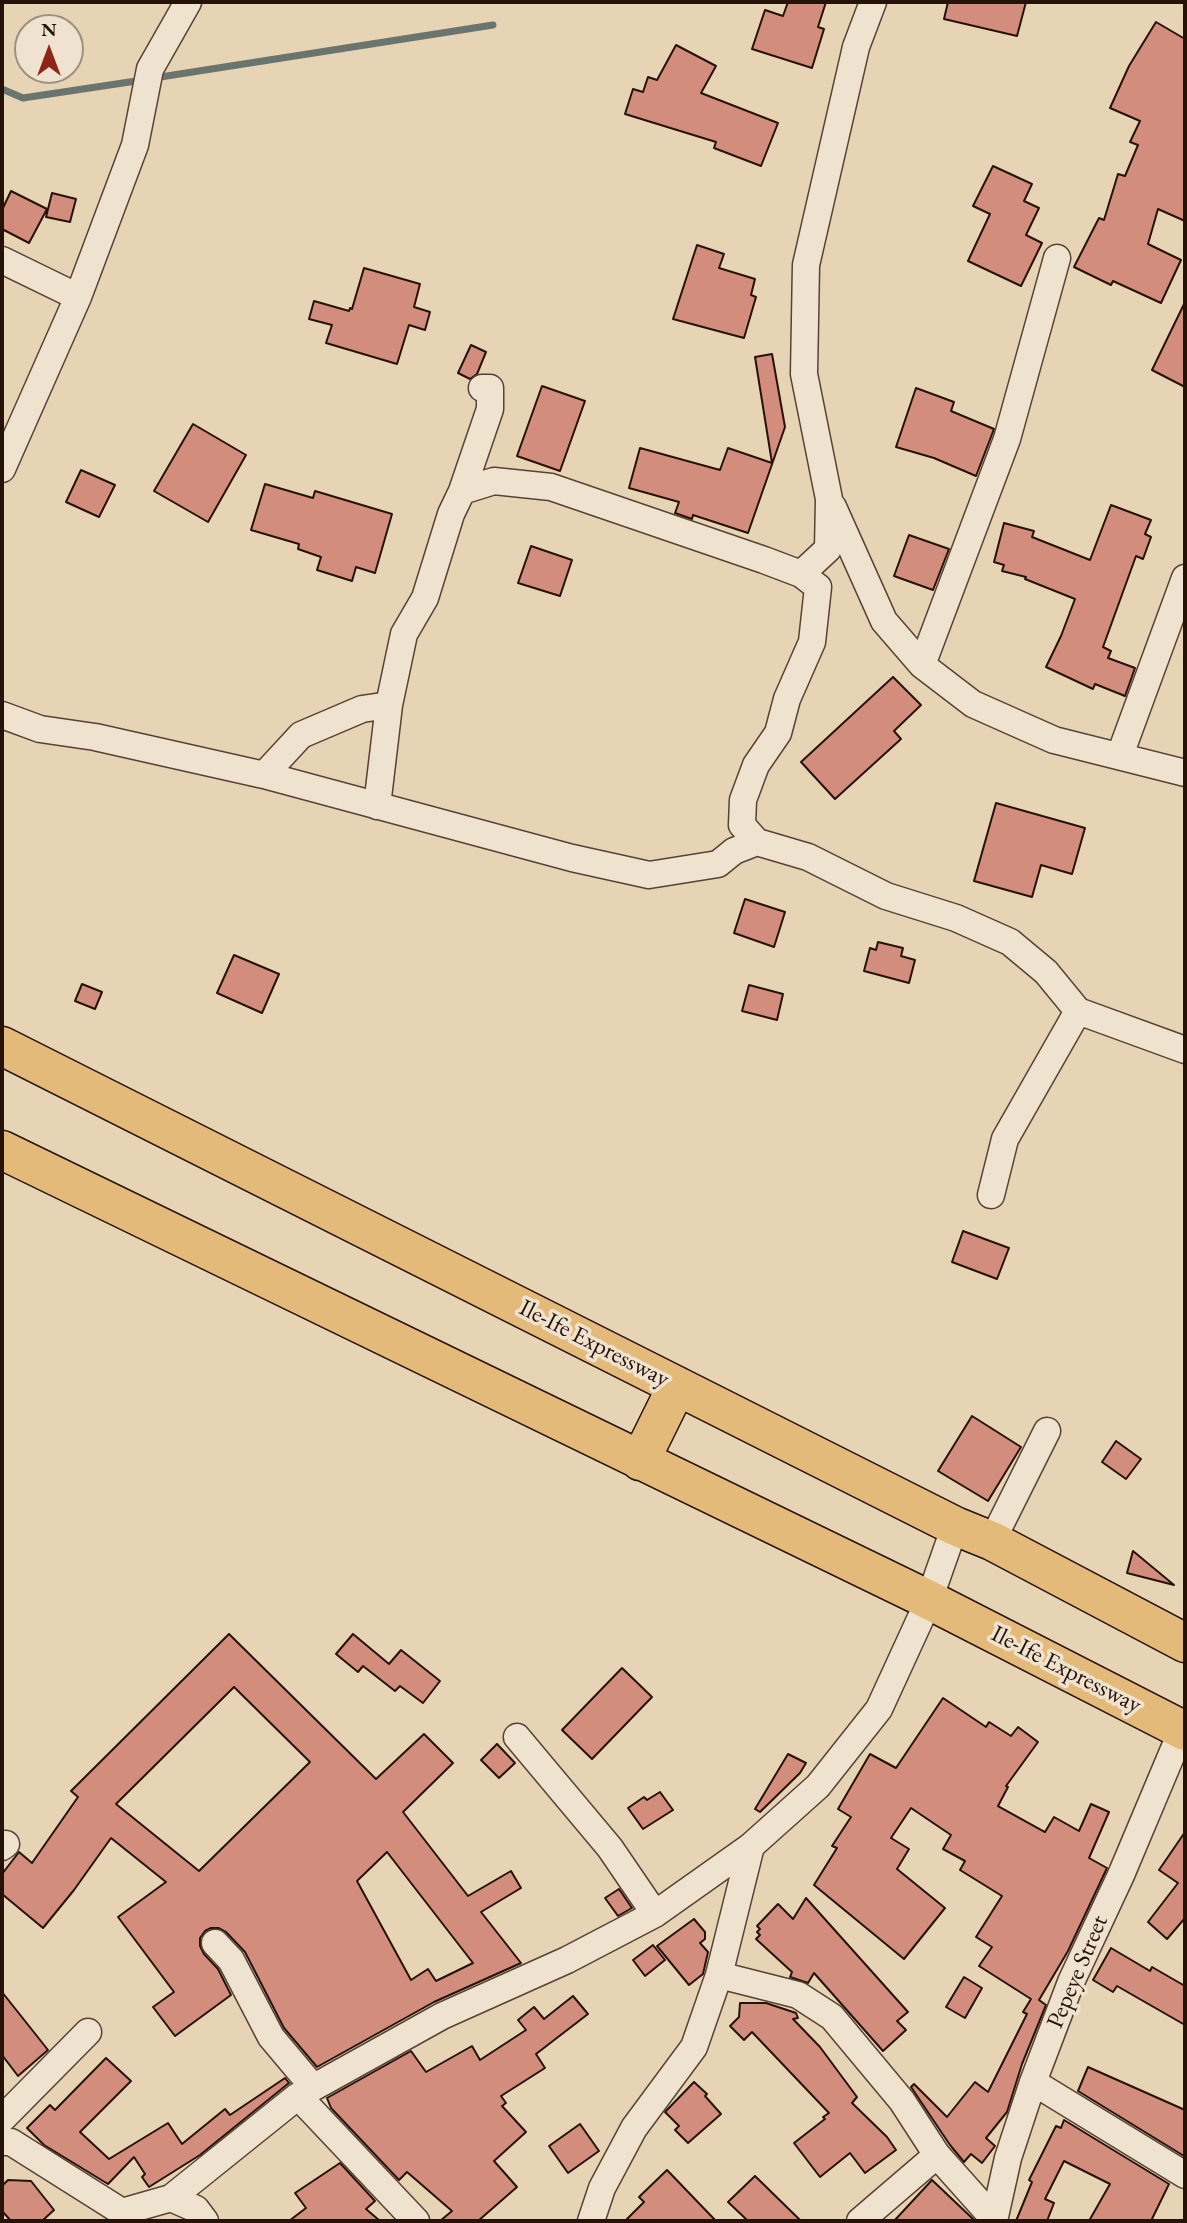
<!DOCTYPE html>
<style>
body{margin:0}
#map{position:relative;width:1187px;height:2223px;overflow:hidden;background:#e6d4b5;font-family:"EB Garamond",serif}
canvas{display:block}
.frame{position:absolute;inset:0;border:4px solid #27120a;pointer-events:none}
.north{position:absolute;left:14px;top:14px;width:70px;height:70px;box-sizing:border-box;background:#efe3cf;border:2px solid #9f8f80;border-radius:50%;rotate:0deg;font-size:19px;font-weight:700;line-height:28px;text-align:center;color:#27120a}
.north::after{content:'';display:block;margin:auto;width:24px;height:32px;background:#8f2418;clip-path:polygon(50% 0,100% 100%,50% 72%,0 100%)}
</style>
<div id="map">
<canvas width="1187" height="2223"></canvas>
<div class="frame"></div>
<div class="north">N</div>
</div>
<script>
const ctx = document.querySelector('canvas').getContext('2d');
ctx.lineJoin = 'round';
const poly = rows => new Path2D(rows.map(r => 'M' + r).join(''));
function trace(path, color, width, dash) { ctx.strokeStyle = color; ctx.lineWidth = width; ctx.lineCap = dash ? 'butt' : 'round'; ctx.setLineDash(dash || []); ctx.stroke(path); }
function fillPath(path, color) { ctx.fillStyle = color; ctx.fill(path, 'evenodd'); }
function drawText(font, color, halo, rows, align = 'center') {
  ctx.font = font + ' "EB Garamond",serif'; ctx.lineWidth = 7; ctx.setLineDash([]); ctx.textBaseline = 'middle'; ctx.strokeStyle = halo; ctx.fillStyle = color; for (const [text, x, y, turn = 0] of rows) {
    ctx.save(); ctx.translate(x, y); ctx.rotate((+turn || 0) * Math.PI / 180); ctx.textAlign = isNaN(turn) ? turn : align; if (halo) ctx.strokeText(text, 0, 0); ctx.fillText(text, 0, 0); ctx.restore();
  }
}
trace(poly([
 [154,78,493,25],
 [2,89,23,98,143,80]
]), '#6a756f', 7);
const building = poly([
 [788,2,826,2,818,27,824,29,812,68,752,49,765,10,783,16,788,2],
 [948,2,1026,2,1017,36,944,19,948,2],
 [1156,22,1185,39,1185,221,1158,209,1148,244,1181,260,1161,303,1113,281,1111,285,1074,267,1099,218,1104,220,1118,174,1125,176,1138,145,1130,142,1140,121,1110,108,1129,66,1156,22],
 [676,45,716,66,701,93,778,123,761,166,714,148,716,142,625,114,633,89,643,92,648,77,657,80,676,45],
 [993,166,1032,184,1024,201,1039,208,1026,235,1042,243,1021,286,968,261,990,214,973,206,993,166],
 [11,191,47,209,29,243,2,229,2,210,11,191],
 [52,193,76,199,70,222,46,217,52,193],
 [697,245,724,254,719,268,755,279,751,295,756,297,744,338,673,319,697,245],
 [364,268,420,284,414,307,430,312,425,330,409,325,397,364,326,343,332,325,309,319,314,301,349,311,350,308,352,309,364,268],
 [1185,302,1185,387,1152,370,1185,302],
 [471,345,486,352,477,374,470,379,458,373,471,345],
 [772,354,785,427,748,533,693,515,692,519,675,513,679,502,629,488,640,448,720,470,728,448,772,463,755,357,772,354],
 [542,386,585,401,560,471,517,456,542,386],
 [916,388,954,402,951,411,994,429,976,476,934,458,896,447,916,388],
 [193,424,246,455,208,522,154,491,193,424],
 [81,470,115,485,99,517,66,502,81,470],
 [265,484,313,498,315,491,392,514,375,573,356,567,352,581,317,570,321,557,298,549,299,544,251,530,265,484],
 [1111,505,1151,520,1145,534,1151,537,1143,559,1136,556,1103,647,1111,651,1108,658,1135,668,1125,696,1095,684,1093,689,1046,667,1061,636,1075,599,1025,579,1026,577,1002,571,1004,565,994,562,1004,523,1034,531,1032,537,1090,560,1111,505],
 [909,535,949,549,933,590,894,576,909,535],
 [531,546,572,560,560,596,518,583,531,546],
 [893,677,921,705,894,731,901,739,835,799,801,762,893,677],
 [996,803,1085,828,1072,874,1041,865,1032,897,974,881,996,803],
 [745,899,785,912,774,947,734,933,745,899],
 [878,942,903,948,901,956,915,960,909,983,864,971,870,948,876,950,878,942],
 [234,955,279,974,262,1013,217,993,234,955],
 [82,984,102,992,95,1009,75,1001,82,984],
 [749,985,783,994,777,1020,742,1011,749,985],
 [963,1231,1009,1248,997,1279,952,1262,963,1231],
 [972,1416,1021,1447,988,1501,938,1471,972,1416],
 [1116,1441,1141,1459,1126,1479,1102,1462,1116,1441],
 [1133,1551,1174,1585,1127,1573,1133,1551],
 [229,1634,376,1779,424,1734,453,1763,403,1812,468,1896,511,1871,521,1888,481,1912,521,1963,434,2002,317,2067,284,2028,245,1952,226,1932,219,1928,211,1928,205,1931,200,1938,200,1946,204,1954,218,1969,231,1995,175,2036,153,2007,174,1992,118,1917,166,1882,111,1838,74,1890,43,1928,2,1894,2,1874,19,1852,32,1863,78,1797,71,1791,229,1634],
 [234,1687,310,1762,199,1871,116,1804,234,1687],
 [387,1852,473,1963,436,1981,428,1969,411,1980,357,1881,387,1852],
 [353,1634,389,1664,401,1650,440,1681,423,1703,400,1686,395,1691,363,1666,358,1672,336,1654,353,1634],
 [622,1668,652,1697,592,1759,562,1730,622,1668],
 [943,1698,986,1727,989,1722,1011,1736,1018,1727,1038,1742,1006,1786,1008,1787,998,1806,1045,1832,1054,1817,1079,1831,1091,1804,1109,1812,1089,1858,1107,1868,1068,1951,1039,2000,1046,2005,1022,2064,1007,2112,986,2138,995,2146,982,2163,971,2154,964,2162,950,2145,911,2087,914,2084,947,2117,975,2082,988,2092,1027,2014,1023,2012,1031,1999,979,1966,992,1947,976,1937,1002,1896,960,1870,965,1861,943,1849,951,1835,911,1808,891,1838,909,1849,897,1869,945,1908,904,1959,814,1885,837,1848,832,1846,851,1817,838,1809,870,1754,896,1768,943,1698],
 [497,1744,515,1763,499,1778,481,1760,497,1744],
 [788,1754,806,1763,800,1773,760,1812,755,1809,788,1754],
 [660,1792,673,1810,643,1829,628,1808,644,1797,647,1800,660,1792],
 [1185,1832,1185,1918,1167,1939,1148,1922,1178,1883,1159,1870,1185,1832],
 [619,1889,632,1908,618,1916,605,1898,619,1889],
 [806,1898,908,2012,897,2021,906,2030,883,2051,814,1973,808,1983,790,1977,792,1972,756,1939,760,1935,757,1932,760,1929,757,1926,778,1904,793,1919,806,1898],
 [694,1919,705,1932,705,1939,700,1943,708,1952,703,1974,689,1985,657,1946,694,1919],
 [653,1945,665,1960,645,1976,633,1960,653,1945],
 [1111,1948,1150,1971,1152,1967,1185,1986,1185,2025,1117,1986,1113,1992,1093,1980,1111,1948],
 [964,1977,982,1988,965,2018,946,2007,964,1977],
 [2,1992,48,2050,18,2076,2,2055,2,1992],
 [573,1996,588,2014,536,2054,545,2068,501,2096,506,2103,502,2106,526,2132,494,2161,517,2187,478,2221,440,2221,452,2211,407,2172,399,2180,331,2108,327,2098,411,2051,426,2072,472,2046,480,2060,526,2030,518,2020,534,2007,544,2019,573,1996],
 [740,2003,766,2003,796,2013,798,2018,793,2019,820,2047,857,2097,852,2103,887,2137,896,2150,865,2173,850,2153,820,2177,794,2143,825,2119,823,2117,829,2113,752,2032,744,2040,730,2026,739,2017,740,2003],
 [106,2058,131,2081,80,2132,109,2159,168,2123,182,2144,225,2109,230,2115,285,2078,289,2083,200,2155,149,2187,142,2177,145,2174,134,2157,108,2184,44,2145,27,2128,50,2105,55,2110,106,2058],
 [1088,2067,1185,2110,1184,2156,1078,2091,1088,2067],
 [694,2082,707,2094,705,2096,721,2114,688,2143,675,2130,679,2126,665,2112,694,2082],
 [1064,2120,1169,2184,1151,2221,1089,2221,1110,2184,1064,2161,1045,2199,1054,2203,1047,2221,1016,2221,1032,2182,1029,2180,1056,2126,1061,2128,1064,2120],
 [580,2124,599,2151,568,2173,549,2146,580,2124],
 [340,2163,375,2201,366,2209,380,2221,289,2221,306,2208,295,2193,340,2163],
 [667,2170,716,2221,625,2221,644,2202,639,2197,667,2170],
 [755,2176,801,2221,748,2221,728,2202,755,2176],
 [8,2180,31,2181,54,2210,42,2221,11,2221,2,2211,2,2186,8,2180],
 [932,2180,972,2218,975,2221,894,2221,932,2180]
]);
fillPath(building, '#d28d7d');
trace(building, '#27120a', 2);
const street = poly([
 [2,260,78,297],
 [2,469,78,297,135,145,150,69,188,2],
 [462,491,494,481,551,487,764,560,801,574,818,587,812,642,787,699,778,733,756,765,743,800,742,825,757,842],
 [833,507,884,621,922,665,973,704,1054,740,1185,773],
 [801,574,828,549,829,499,804,374,806,265,856,47,873,2],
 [922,665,1007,439,1057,258],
 [389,705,404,634,425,598,451,514,462,491,490,409,490,388,482,388],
 [2,715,40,729,95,737,264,775,572,858,649,875,718,864,734,851,757,842,808,857,886,896,956,918,1010,942,1046,972,1078,1011,1185,1050],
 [1120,755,1185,578],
 [264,775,301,735,362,709,389,705,377,806],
 [991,1195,1005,1139,1078,1011],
 [992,1541,1047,1431],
 [517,1737,610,1848,655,1914],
 [2,1847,6,1844],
 [215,1943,231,1960,271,2037,313,2087],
 [719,1975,798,1995,832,2017,902,2101,937,2155,994,2219],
 [1033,2082,1185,2175],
 [298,2096,416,2221],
 [2,2119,88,2032],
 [2,2142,11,2142,122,2212,171,2198,196,2209,205,2221],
 [171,2198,298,2096,442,2016,567,1960,655,1914,751,1846],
 [591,2221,602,2188,634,2128,694,2047,719,1975,751,1846,818,1786,879,1709,929,1600,955,1526],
 [860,2221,937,2155],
 [994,2221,1008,2158,1033,2082,1071,1982,1121,1875,1185,1723]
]);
const highway = poly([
 [2,1046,955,1526,992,1541,1185,1643],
 [2,1150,929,1600,1185,1731],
 [640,1461,677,1386]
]);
trace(street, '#574235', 29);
trace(highway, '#27120a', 41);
trace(street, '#efe3cf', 26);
trace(highway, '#e3ba7a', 38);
drawText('24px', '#27120a', '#efe3cf', [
 ["Ile-Ife Expressway",594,1344,27],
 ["Ile-Ife Expressway",1066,1670,27],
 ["Pepeye Street",1078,1972,-67]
]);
</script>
